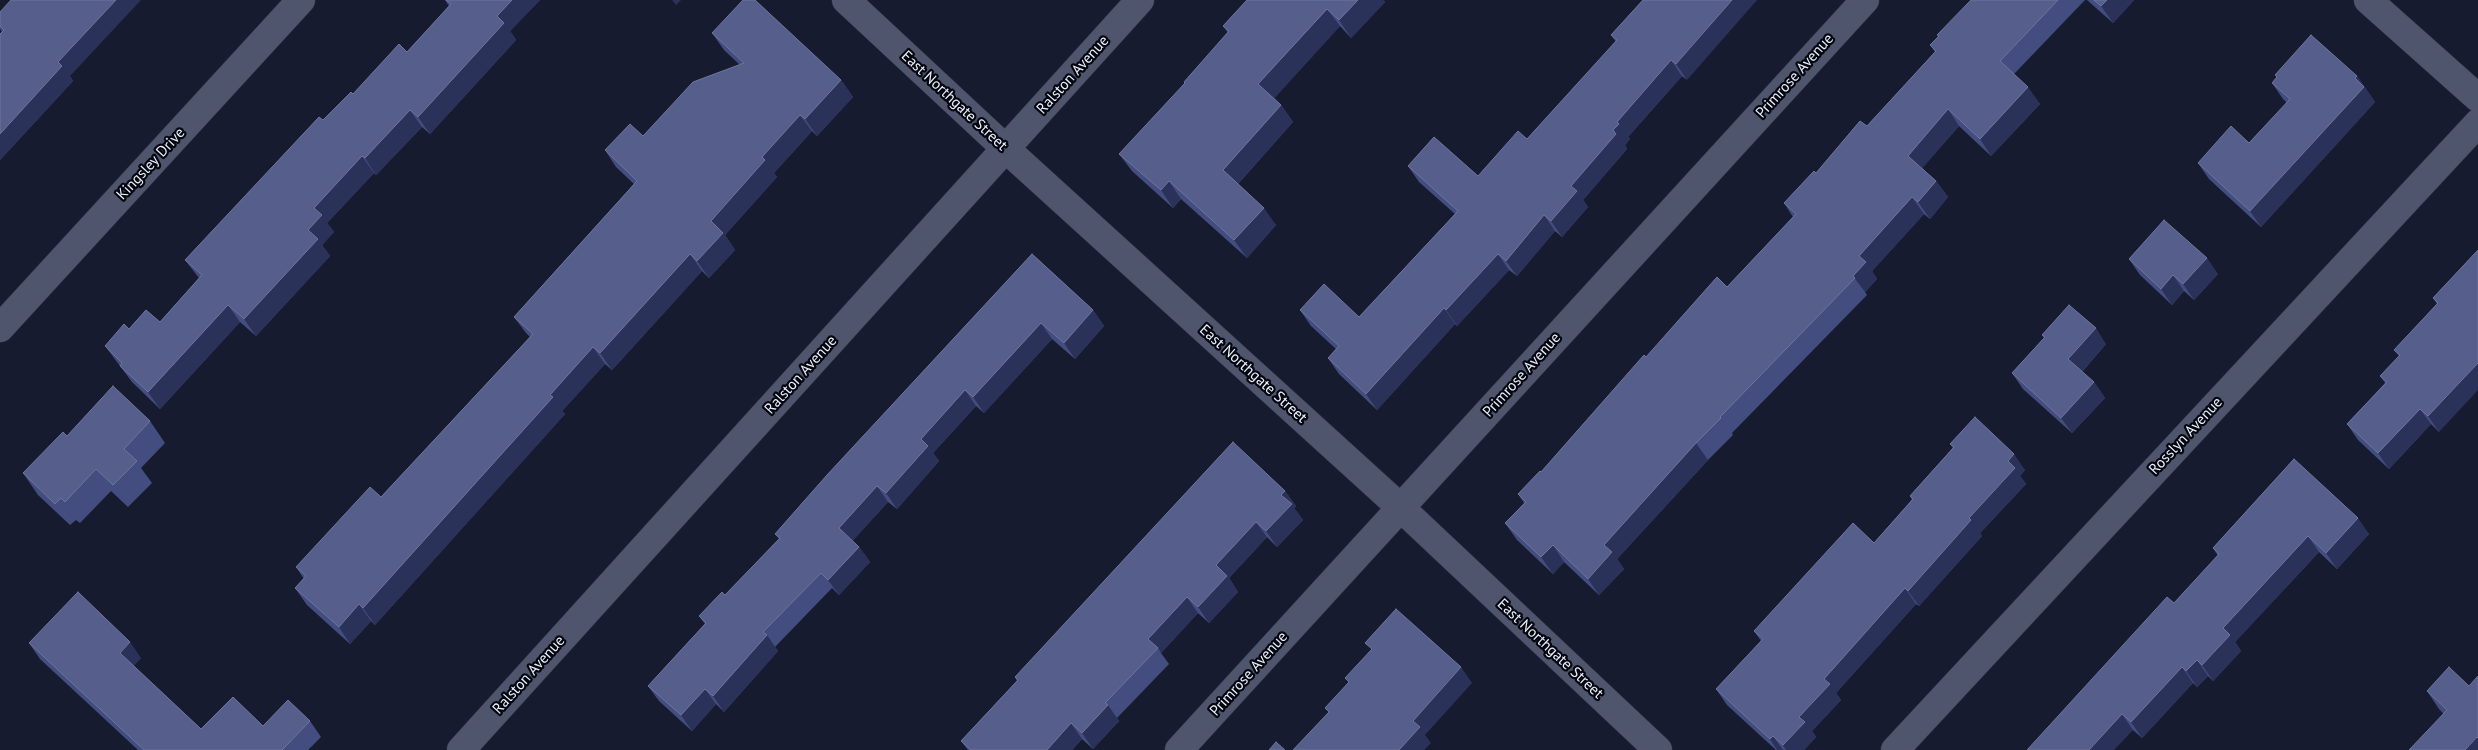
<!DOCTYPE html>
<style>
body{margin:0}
canvas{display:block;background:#171b30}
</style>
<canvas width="2478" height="750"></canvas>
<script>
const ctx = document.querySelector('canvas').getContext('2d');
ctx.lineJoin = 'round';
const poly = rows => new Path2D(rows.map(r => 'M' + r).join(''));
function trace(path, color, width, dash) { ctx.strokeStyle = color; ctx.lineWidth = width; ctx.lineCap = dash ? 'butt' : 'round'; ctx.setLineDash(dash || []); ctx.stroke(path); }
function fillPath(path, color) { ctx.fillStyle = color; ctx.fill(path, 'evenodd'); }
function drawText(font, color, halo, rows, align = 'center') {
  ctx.font = font + ' "PT Sans",sans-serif'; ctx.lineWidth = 4.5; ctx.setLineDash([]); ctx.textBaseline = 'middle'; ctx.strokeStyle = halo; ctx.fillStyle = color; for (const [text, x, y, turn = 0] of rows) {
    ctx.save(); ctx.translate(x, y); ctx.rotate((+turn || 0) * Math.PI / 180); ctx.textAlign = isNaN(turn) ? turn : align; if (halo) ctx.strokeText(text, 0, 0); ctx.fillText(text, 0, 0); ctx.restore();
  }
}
const street = poly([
 [846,0,1006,149,1401,508,1658,750],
 [2368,0,2478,98],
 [0,328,301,0],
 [461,750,1140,0],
 [1179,750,1865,0],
 [1895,750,2478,123]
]);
trace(street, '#323445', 29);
trace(street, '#4f556d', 28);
fillPath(poly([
 [445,0,540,0,510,31,516,40,430,134,422,127,376,175,374,173,327,223,334,232,322,245,330,256,256,336,240,322,160,409,132,382,105,346,129,329,160,322,199,278,185,260,323,120,353,94,407,52,449,6],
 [1247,0,1383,0,1385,2,1351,38,1340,26,1274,98,1281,105,1293,122,1238,184,1276,225,1247,258,1181,199,1173,208,1132,171,1119,154,1185,84,1228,33,1223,26],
 [1643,0,1687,80,1682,76,1628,137,1630,139,1625,145,1627,149,1583,200,1588,207,1562,237,1555,231,1517,276,1509,270,1457,326,1455,324,1377,410,1339,374,1328,358,1336,349,1311,326,1300,310,1359,317,1455,214,1419,182,1408,166,1478,176,1527,139,1616,42,1611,35],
 [1971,0,2085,0,2014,74,2040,104,1991,156,1959,126,1922,168,1936,181,1948,197,1930,219,1924,214,1872,271,1877,279,1865,292,1867,295,1732,433,1733,435,1708,460,1617,559,1624,569,1599,595,1564,562,1553,574,1517,540,1505,523,1524,503,1518,494,1541,472,1646,357,1727,287,1793,217,1784,203,1867,126,1935,52,1930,45],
 [2087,0,2134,0,2113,23],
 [0,12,70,76,73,81,0,160,0,34,2,32,0,29],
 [712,33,841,80,853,97,817,136,812,131,774,173,777,177,725,235,735,250,709,278,702,271,612,370,605,364,562,411,565,414,375,625,371,621,350,644,307,605,295,588,304,579,296,567,381,497,530,337,526,333,514,317,634,184,616,167,605,150,643,136,740,65,724,50],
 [2275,75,2357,76,2375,102,2261,227,2209,179,2198,163,2249,143,2287,103,2283,99,2272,83,2277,77],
 [2478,250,2439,432,2431,424,2389,469,2358,440,2347,424,2385,383,2380,376,2399,356,2394,350,2437,304,2433,298],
 [1032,254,1093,310,1104,326,1075,359,1052,339,984,413,976,406,933,453,939,461,897,509,888,502,852,541,859,547,870,562,839,595,832,588,775,647,778,651,724,712,716,704,692,731,659,701,648,686,705,624,699,616,725,595,779,539,775,534],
 [2129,259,2218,274,2194,300,2184,291,2172,305,2140,275],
 [2042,335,2106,344,2082,372,2094,382,2105,398,2072,433,2023,389,2012,373,2044,338],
 [150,421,165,443,141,468,152,483,128,507,111,491,80,523,76,520,70,525,38,495,23,473,67,436],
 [1950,444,2025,470,2020,476,2026,484,1980,533,1982,536,1919,606,1916,604,1836,693,1841,700,1812,731,1816,737,1804,750,1776,750,1727,705,1716,689,1761,641,1754,631,1874,543,1912,500,1910,496,1953,448],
 [2294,459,2369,534,2337,569,2319,552,2235,642,2241,651,2213,681,2208,676,2197,687,2193,683,2142,738,2133,730,2027,750,2174,603,2218,556,2213,548],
 [1285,491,1296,506,1294,508,1303,520,1277,547,1267,537,1229,578,1238,592,1209,623,1198,613,1161,653,1169,664,1117,718,1119,721,1093,749,1082,739,1072,750,968,750,961,741,1017,681,1015,677],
 [29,643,141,658,133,666,201,729,263,726,310,721,321,737,308,750,138,750,40,659],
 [2478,676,2478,750,2439,709,2427,691,2469,686]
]), '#444d7f');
fillPath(poly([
 [116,0,141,0,70,76,73,81,0,160,0,134,58,62],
 [512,0,540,0,510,31,516,40,430,134,418,117,497,16],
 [672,0,681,0,676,5],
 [1358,0,1383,0,1385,2,1351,38,1339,20],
 [1732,0,1757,0,1687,80,1676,64],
 [2107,0,2134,0,2113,23,2101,6],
 [1327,9,1340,26,1271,102,1258,84],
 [1671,60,1682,76,1628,137,1630,139,1625,145,1627,149,1583,200,1588,207,1562,237,1551,221,1571,186,1613,130,1617,122],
 [2357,76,2375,102,2261,227,2250,211],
 [841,80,853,97,817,136,805,119],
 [2028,87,2040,104,1991,156,1980,139],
 [1281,105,1293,122,1235,187,1223,170],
 [1948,109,1959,126,1919,172,1908,156],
 [410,110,422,127,376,175,365,158],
 [800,115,812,131,774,173,777,177,725,235,735,250,709,278,697,261,711,221,762,157],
 [362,156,374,173,327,223,334,232,322,245,330,256,256,336,244,319,314,208],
 [1169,181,1181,199,1173,208,1161,190],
 [1936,181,1948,197,1930,219,1918,202],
 [1912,197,1924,214,1872,271,1877,279,1865,292,1853,276,1859,256],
 [1264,208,1276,225,1247,258,1234,240],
 [1544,215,1555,231,1517,276,1506,261],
 [690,254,702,271,612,370,600,353],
 [1498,254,1509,270,1457,326,1446,310],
 [2207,258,2218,274,2194,300,2183,284],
 [2173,275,2184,291,2172,305,2161,289],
 [228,305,240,322,160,409,148,392],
 [1444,308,1455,324,1377,410,1366,394],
 [1093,310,1104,326,1075,359,1064,343],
 [1041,323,1052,339,984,413,973,397],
 [2096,328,2106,344,2079,375,2068,359],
 [593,347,605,364,562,411,565,414,375,625,363,608,550,395],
 [2478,363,2478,390,2439,432,2428,416],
 [2094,382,2105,398,2072,433,2061,418],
 [965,390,976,406,933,453,939,461,897,509,886,493,921,439],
 [2420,409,2431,424,2389,469,2378,453],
 [1696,443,1708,460,1617,559,1624,569,1599,595,1588,579,1604,545],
 [2014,454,2025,470,2020,476,2026,484,1980,533,1982,536,1919,606,1908,591,1969,518,2008,461],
 [877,486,888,502,850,544,839,528],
 [1285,491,1296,506,1294,508,1303,520,1277,547,1266,531,1281,495],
 [2358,518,2369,534,2337,569,2326,553],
 [1256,522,1267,537,1229,578,1238,592,1209,623,1198,607,1216,565],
 [2308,536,2319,552,2235,642,2241,651,2213,681,2202,665,2223,628],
 [1553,545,1564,562,1553,574,1541,557],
 [859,547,870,562,839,595,828,580],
 [1905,588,1916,604,1836,693,1841,700,1812,731,1816,737,1804,750,1786,750,1783,745,1799,717,1824,679],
 [1187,597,1198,613,1161,653,1158,648,1148,639],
 [359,604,371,621,350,644,339,627],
 [767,635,778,651,724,712,713,696],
 [130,642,141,658,131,669,120,653],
 [2197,660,2208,676,2197,687,2186,671],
 [1461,667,1472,683,1425,735,1431,743,1424,750,1399,750,1413,721],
 [2182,667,2193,683,2142,738,2131,722],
 [705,689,716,704,692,731,681,715],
 [1108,705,1119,721,1093,749,1082,733],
 [2122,714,2133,730,2114,750,2089,750],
 [1071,723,1082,739,1072,750,1047,750],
 [1773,736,1783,750,1777,750,1770,739],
 [2477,737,2478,739,2478,750,2465,750]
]), '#2a3259');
const building = poly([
 [11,0,116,0,58,62,62,66,0,134,0,34,4,30,0,26,0,12,11,0],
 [446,0,512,0,497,16,504,23,418,117,410,110,365,158,362,156,314,208,322,215,308,230,318,239,244,319,228,305,148,392,120,366,122,363,105,346,124,324,129,329,146,310,160,322,202,275,185,260,319,117,323,120,351,92,353,94,399,44,407,52,451,4,446,0],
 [743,0,755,0,841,80,805,119,800,115,762,157,765,160,711,221,723,233,697,261,690,254,600,353,593,347,550,395,553,397,363,608,359,604,339,627,295,588,306,576,296,567,370,487,381,497,533,334,514,317,637,181,605,150,630,124,643,136,693,82,744,63,712,33,743,0],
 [1247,0,1358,0,1339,20,1327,9,1258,84,1281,105,1223,170,1264,208,1234,240,1169,181,1161,190,1119,154,1185,83,1184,82,1229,31,1223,26,1247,0],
 [1643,0,1732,0,1676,64,1671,60,1617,122,1619,124,1613,130,1616,134,1571,186,1577,191,1551,221,1544,215,1506,261,1498,254,1446,310,1444,308,1366,394,1328,358,1339,346,1300,310,1324,284,1359,317,1458,211,1408,166,1434,137,1478,176,1518,131,1527,139,1617,40,1611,35,1643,0],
 [1971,0,2058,0,2000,61,2028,87,1980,139,1948,109,1908,156,1936,181,1918,202,1912,197,1859,256,1866,262,1853,276,1855,278,1720,417,1721,418,1696,443,1604,545,1612,552,1588,579,1553,545,1541,557,1505,523,1526,502,1518,494,1540,471,1541,472,1644,355,1646,357,1717,277,1727,287,1796,214,1784,203,1814,171,1816,173,1860,121,1867,126,1936,51,1930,45,1939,36,1937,35,1971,0],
 [2094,0,2107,0,2101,6,2094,0],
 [2311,35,2357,76,2355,78,2364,87,2250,211,2198,163,2231,126,2249,143,2290,99,2272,83,2277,77,2275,75,2311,35],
 [2164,220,2207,258,2183,284,2173,275,2161,289,2129,259,2164,220],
 [2478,250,2478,363,2428,416,2420,409,2378,453,2347,424,2387,382,2380,376,2400,355,2394,350,2438,303,2433,298,2478,250],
 [1032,254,1093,310,1064,343,1041,323,973,397,965,390,921,439,928,446,886,493,877,486,839,528,859,547,828,580,821,573,763,632,767,635,713,696,705,689,681,715,648,686,706,623,699,616,722,592,725,595,780,538,775,534,827,475,1032,254],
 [2069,305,2096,328,2068,359,2094,382,2061,418,2012,373,2045,337,2042,335,2069,305],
 [113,386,150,421,124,449,137,461,113,485,96,469,65,502,61,498,55,504,23,473,63,432,67,436,113,386],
 [1975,417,2014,454,2008,461,2015,468,1969,518,1971,520,1908,591,1905,588,1824,679,1830,684,1799,717,1805,722,1783,745,1773,736,1770,739,1716,689,1763,639,1754,631,1853,523,1874,543,1913,499,1910,496,1954,447,1950,444,1975,417],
 [1233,442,1285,491,1281,495,1292,504,1266,531,1256,522,1216,565,1227,576,1198,607,1187,597,1148,639,1158,648,1105,703,1108,705,1082,733,1071,723,1047,750,971,750,961,741,1018,680,1015,677,1233,442],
 [2294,459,2358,518,2326,553,2308,536,2223,628,2230,635,2202,665,2197,660,2186,671,2182,667,2131,722,2122,714,2089,750,2027,750,2167,597,2174,603,2219,554,2213,548,2294,459],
 [78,592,130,642,120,653,201,729,233,697,263,726,288,700,310,721,282,750,144,750,29,643,78,592],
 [1396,609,1461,667,1413,721,1420,727,1399,750,1293,750,1329,712,1325,708,1349,682,1345,678,1372,649,1365,643,1396,609],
 [2449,667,2469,686,2478,676,2478,738,2477,737,2465,750,2409,750,2447,710,2427,691,2449,667],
 [1276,742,1285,750,1269,750,1276,742]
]);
fillPath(building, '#565f8c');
trace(building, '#6d759e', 1);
drawText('15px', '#ebeffe', '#05070f', [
 ["Ralston Avenue",1073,75,-48],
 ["Primrose Avenue",1795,76,-48],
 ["East Northgate Street",954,101,43],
 ["Kingsley Drive",151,164,-47],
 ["East Northgate Street",1253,374,42],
 ["Ralston Avenue",801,375,-48],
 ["Primrose Avenue",1522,375,-48],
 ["Rosslyn Avenue",2186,436,-47],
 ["East Northgate Street",1550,649,43],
 ["Primrose Avenue",1249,674,-48],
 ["Ralston Avenue",529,675,-48]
]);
</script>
